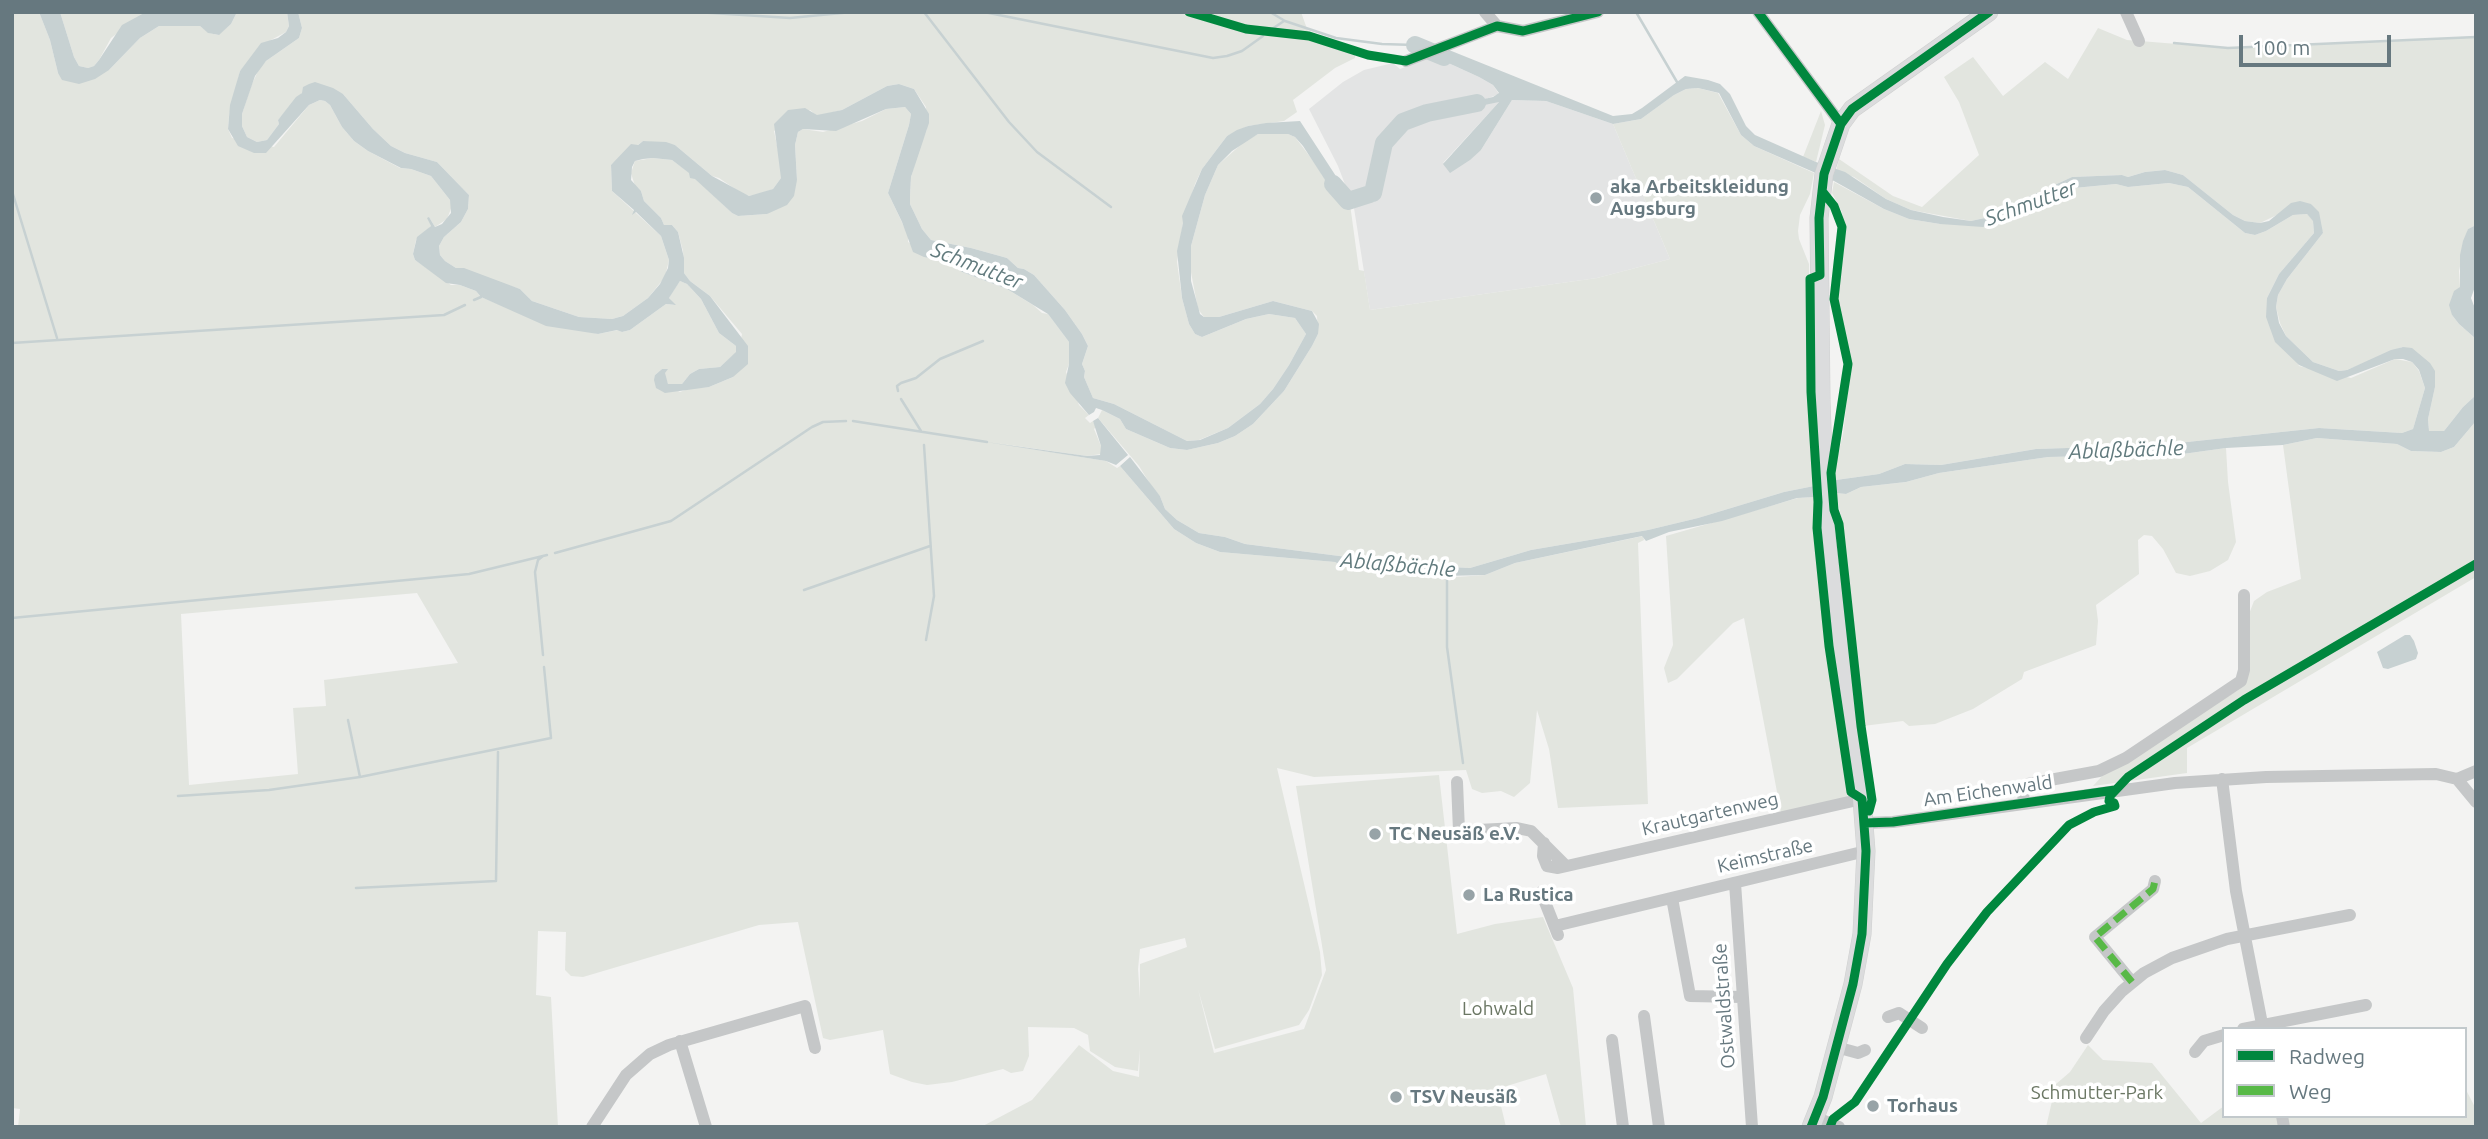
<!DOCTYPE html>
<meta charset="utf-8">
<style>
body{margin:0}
#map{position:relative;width:2488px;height:1139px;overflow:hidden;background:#f3f3f2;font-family:Ubuntu,sans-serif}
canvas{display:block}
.frame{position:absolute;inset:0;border:14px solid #66787f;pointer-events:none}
.legend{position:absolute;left:2222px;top:1027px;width:245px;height:91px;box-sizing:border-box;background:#fff;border:2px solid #c2c9cc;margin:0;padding:9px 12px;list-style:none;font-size:21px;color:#66787f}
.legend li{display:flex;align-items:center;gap:14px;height:35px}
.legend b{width:35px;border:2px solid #c2c9cc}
.scale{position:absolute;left:2239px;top:35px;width:152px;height:32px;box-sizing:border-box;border:4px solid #66787f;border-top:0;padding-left:9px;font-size:21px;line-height:24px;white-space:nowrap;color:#66787f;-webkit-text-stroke:5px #fff;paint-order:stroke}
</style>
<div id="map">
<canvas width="2488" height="1139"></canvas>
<div class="frame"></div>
<ul class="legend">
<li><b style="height:9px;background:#00873e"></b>Radweg</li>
<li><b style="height:9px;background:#58b947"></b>Weg</li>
</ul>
<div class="scale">100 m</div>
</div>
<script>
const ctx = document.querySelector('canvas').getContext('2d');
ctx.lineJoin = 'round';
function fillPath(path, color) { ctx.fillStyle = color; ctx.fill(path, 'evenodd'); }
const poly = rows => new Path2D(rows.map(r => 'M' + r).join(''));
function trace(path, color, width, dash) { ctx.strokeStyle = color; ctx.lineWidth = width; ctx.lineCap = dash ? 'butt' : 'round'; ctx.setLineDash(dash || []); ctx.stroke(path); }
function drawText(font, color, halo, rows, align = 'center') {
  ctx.font = font + ' Ubuntu,sans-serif'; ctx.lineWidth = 7; ctx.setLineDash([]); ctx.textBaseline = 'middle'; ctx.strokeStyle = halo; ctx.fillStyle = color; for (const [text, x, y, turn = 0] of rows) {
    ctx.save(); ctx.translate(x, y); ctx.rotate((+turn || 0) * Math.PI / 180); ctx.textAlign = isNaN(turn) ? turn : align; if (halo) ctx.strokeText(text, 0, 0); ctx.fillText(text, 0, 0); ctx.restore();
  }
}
fillPath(poly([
 [1433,56,1479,77,1493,85,1499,94,1455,111,1500,101,1443,163,1481,150,1512,100,1546,101,1613,124,1670,259,1597,278,1370,310,1354,208,1338,166,1309,109,1343,82,1364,70,1393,63,1400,69]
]), '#e3e4e4');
fillPath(poly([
 [12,12,39,12,50,40,58,73,109,70,140,38,159,26,200,26,209,33,218,35,231,24,237,12,287,12,289,26,286,32,271,40,240,71,229,116,228,129,232,138,274,147,309,105,320,100,325,101,330,105,342,127,354,141,368,151,400,168,411,169,431,176,450,200,452,206,447,219,435,227,429,217,431,226,416,240,413,254,415,260,451,285,460,285,476,291,481,297,520,313,598,334,618,330,622,332,630,330,666,304,674,305,669,298,671,294,680,281,687,284,701,299,719,333,736,346,737,352,720,367,699,369,690,374,682,384,668,384,662,369,655,375,655,380,680,392,690,388,709,387,733,377,742,334,710,296,690,281,684,273,683,251,678,232,672,225,664,225,661,218,644,201,641,191,635,186,631,173,635,161,653,158,672,160,690,173,732,213,738,216,767,214,797,180,795,145,798,132,803,129,823,132,862,121,886,109,905,107,911,114,909,125,888,193,908,235,908,242,933,259,939,258,951,262,962,272,1007,289,1033,305,1042,313,1048,314,1069,342,1069,364,1066,372,1079,405,1089,415,1085,418,1090,423,1093,421,1096,427,1094,429,1101,446,1101,454,1087,456,995,443,1106,461,1117,468,1120,466,1174,529,1196,543,1220,552,1335,562,1342,566,1421,570,1440,573,1444,576,1456,577,1485,575,1515,563,1643,536,1644,540,1638,543,1648,804,1558,808,1549,749,1537,710,1530,783,1514,797,1501,791,1482,793,1472,789,1466,770,1314,777,1277,768,1320,952,1322,975,1309,1010,1299,1025,1215,1049,1198,989,1214,1053,1304,1029,1326,970,1296,786,1439,775,1457,934,1495,924,1543,917,1573,988,1586,1127,1561,1127,1546,1074,1497,1089,1506,1127,981,1127,1032,1100,1079,1045,1113,1071,1139,1077,1140,1049,1138,1071,1115,1067,1090,1051,1088,1035,1074,1028,1028,1027,1029,1056,1023,1071,1011,1073,1003,1069,952,1082,927,1085,912,1082,890,1074,883,1030,830,1040,823,1038,798,922,759,925,583,977,571,976,565,970,566,932,538,931,536,995,551,997,558,1127,18,1127,20,1109,12,1108],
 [417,593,458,663,324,680,326,706,293,708,298,774,189,785,181,614],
 [1185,938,1187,947,1140,964,1140,999,1138,969,1140,949],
 [60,12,146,12,111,38,99,60,94,66,88,68,79,66,74,57],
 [298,12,1301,12,1311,40,1355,54,1355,58,1335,68,1293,100,1297,112,1284,121,1248,126,1227,136,1202,169,1195,184,1183,223,1177,262,1182,298,1189,324,1195,334,1202,337,1246,319,1269,314,1295,318,1306,334,1289,365,1273,389,1260,404,1228,428,1199,440,1187,441,1114,404,1093,398,1084,377,1085,371,1082,364,1088,346,1082,334,1065,310,1034,275,1024,269,1018,268,1007,258,971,248,931,240,922,229,910,204,910,196,911,177,918,152,927,129,926,107,914,89,899,84,887,86,842,110,817,116,810,110,774,131,782,169,781,178,773,189,762,193,749,196,741,193,719,178,712,176,675,145,643,141,611,165,612,191,661,236,669,260,665,277,648,298,623,316,612,319,579,317,532,301,520,289,456,268,445,261,440,255,439,246,444,237,461,222,468,209,469,195,437,162,405,153,391,146,373,129,343,94,302,93,278,120,279,124,267,140,257,142,247,137,242,126,242,114,251,86,260,67,266,61,299,38,302,28],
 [2098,28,2127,40,2228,48,2476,37,2476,225,2468,229,2459,271,2460,287,2452,315,2459,324,2476,339,2476,395,2463,407,2444,431,2429,431,2428,419,2435,387,2402,347,2347,370,2339,371,2313,362,2286,336,2280,323,2276,307,2278,295,2287,279,2323,233,2311,204,2279,214,2260,223,2245,221,2233,215,2183,175,2165,170,2145,172,2128,177,2122,175,2072,177,2024,199,2003,214,1971,221,1911,210,1886,199,1854,177,1836,171,1839,159,1893,196,1922,207,1979,155,1959,102,1944,77,1973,57,2003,96,2045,62,2068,79],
 [1698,88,1718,93,1741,135,1754,146,1814,173,1810,194,1800,215,1798,231,1799,239,1809,264,1809,400,1814,486,1784,492,1698,518,1648,530,1531,550,1470,568,1450,567,1431,562,1355,558,1245,544,1225,537,1199,533,1177,520,1165,509,1160,496,1152,487,1139,466,1098,418,1102,410,1120,419,1126,429,1170,448,1187,450,1218,443,1235,436,1253,424,1284,391,1312,346,1318,334,1317,316,1312,311,1273,301,1219,317,1204,317,1198,309,1190,267,1191,246,1205,195,1218,165,1245,141,1258,134,1269,133,1288,134,1295,137,1314,162,1338,200,1345,205,1350,204,1359,270,1364,271,1370,310,1597,278,1670,259,1613,124,1641,119,1674,95,1686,89],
 [1821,111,1825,125,1816,162,1803,157],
 [1834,182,1884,209,1909,219,1940,224,2006,221,2054,195,2074,188,2116,184,2128,187,2169,183,2188,187,2245,233,2255,235,2266,231,2293,215,2307,214,2313,220,2314,233,2279,274,2267,298,2299,366,2351,378,2395,359,2412,362,2419,371,2425,388,2413,429,2402,433,2319,428,2159,445,2036,449,1941,465,1905,464,1879,474,1836,480,1835,467,1843,434,1851,363,1837,299,1844,227,1842,212,1832,193],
 [2476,421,2476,577,2187,748,2187,773,2093,786,2103,775,2238,690,2249,614,2254,601,2267,592,2301,579,2283,445,2317,438,2397,444,2411,451,2441,452,2454,447],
 [2226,448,2228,482,2236,542,2228,560,2210,571,2190,576,2176,573,2163,549,2152,536,2144,535,2138,540,2139,574,2096,605,2098,621,2096,645,2024,672,2022,679,1973,709,1935,724,1909,726,1903,721,1863,726,1843,526,1836,493,1846,494,1861,487,1906,482,1939,473,2048,457,2138,455,2161,457],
 [1815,497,1815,529,1819,572,1849,793,1846,799,1781,813,1744,618,1733,623,1677,679,1668,683,1664,668,1673,645,1666,536,1798,498],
 [2088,1045,2103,1060,2152,1063,2201,1123,2224,1106,2224,1116,2465,1116,2465,1088,2476,1109,2476,1127,2046,1127,2056,1084,2070,1072]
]), '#e2e5df');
fillPath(poly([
 [39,12,60,12,74,57,79,66,88,68,94,66,99,60,122,25,146,12,237,12,231,24,219,35,208,33,200,26,159,26,140,38,109,70,95,79,79,84,62,80,58,73,50,40],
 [287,12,298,12,302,28,299,38,266,61,255,76,242,114,242,126,247,137,257,142,267,140,279,124,278,120,296,97,302,93,303,87,309,84,315,82,333,88,343,94,373,129,391,146,405,153,437,162,469,195,468,209,461,222,444,237,439,246,440,255,445,261,456,268,464,268,520,289,532,301,579,317,612,319,623,316,648,298,660,284,668,268,669,260,661,236,636,212,632,215,634,210,612,191,611,165,631,144,638,145,643,141,666,142,675,145,712,176,749,196,773,189,781,178,774,124,788,110,805,108,817,115,842,110,887,86,899,84,914,89,929,114,929,123,911,177,910,196,910,204,922,229,931,240,971,248,1007,258,1018,268,1024,269,1034,275,1065,310,1082,334,1088,346,1082,364,1085,371,1084,377,1093,398,1114,404,1187,441,1200,440,1228,428,1260,404,1273,389,1289,365,1306,334,1295,318,1269,314,1246,319,1202,337,1195,334,1189,324,1182,298,1177,251,1183,223,1182,216,1202,169,1227,136,1237,130,1248,126,1266,123,1300,121,1345,190,1350,204,1345,205,1338,200,1303,146,1295,137,1288,134,1258,134,1232,151,1218,165,1205,195,1191,246,1191,281,1200,314,1204,317,1219,317,1273,301,1312,311,1319,324,1318,334,1312,346,1284,391,1253,424,1235,436,1218,443,1187,450,1170,448,1126,429,1120,419,1102,410,1096,408,1094,412,1089,415,1070,393,1065,383,1069,364,1069,342,1048,314,1007,289,962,272,951,262,924,257,913,252,902,222,888,193,909,125,911,114,905,107,886,109,836,131,803,129,798,132,795,145,797,180,794,196,787,205,767,214,738,216,732,213,695,179,690,178,689,173,672,160,653,158,643,159,635,161,632,167,631,180,641,191,644,201,661,218,664,225,672,225,678,232,684,258,684,273,690,281,710,296,748,346,748,364,733,377,709,387,665,393,656,388,654,380,655,375,662,369,668,369,665,373,668,384,682,384,690,374,699,369,720,367,736,352,736,346,719,333,701,299,687,284,680,281,669,298,676,305,666,304,630,330,622,332,617,330,598,334,546,326,481,297,476,291,460,285,446,283,415,260,413,254,417,237,431,226,427,218,429,217,435,227,442,224,451,213,450,200,431,176,411,169,401,168,368,151,354,141,342,127,330,105,325,101,320,100,309,105,266,153,254,153,238,146,228,129,230,105,240,71,261,43,278,38,286,32,289,26],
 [1449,50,1613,116,1632,114,1642,108,1685,76,1708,80,1720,84,1730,94,1746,126,1755,135,1816,162,1845,172,1886,199,1911,210,1943,217,1971,221,2003,214,2024,199,2072,177,2122,175,2128,177,2145,172,2165,170,2183,175,2233,215,2245,221,2260,223,2269,221,2291,203,2300,201,2311,204,2319,212,2323,233,2287,279,2278,295,2276,307,2279,323,2286,336,2313,362,2339,371,2347,370,2391,350,2403,347,2412,348,2430,363,2435,371,2435,387,2428,419,2429,431,2444,431,2463,407,2476,395,2476,421,2454,447,2441,452,2411,451,2397,444,2317,438,2283,445,2226,448,2161,457,2138,455,2048,457,1939,473,1906,482,1861,487,1846,494,1836,493,1836,480,1879,474,1905,464,1941,465,2036,449,2159,445,2319,428,2402,433,2413,429,2425,388,2419,370,2412,362,2403,359,2395,359,2337,381,2299,365,2275,342,2266,317,2267,298,2279,274,2314,233,2313,221,2307,214,2293,215,2266,231,2255,235,2245,233,2188,187,2169,183,2128,187,2116,184,2074,188,2054,195,2006,221,1983,227,1940,224,1909,219,1884,209,1834,181,1754,146,1741,135,1719,93,1698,88,1686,89,1674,95,1641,119,1613,124,1546,101,1512,100,1481,150,1470,160,1450,173,1443,164,1499,102,1455,111,1453,106,1493,97,1499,93,1493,85,1479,77,1433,56],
 [2476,225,2476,284,2471,298,2476,311,2476,339,2459,324,2452,315,2449,305,2454,291,2460,287,2460,255,2463,241,2468,229],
 [1098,418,1128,455,1116,465,1106,461,986,442,1087,456,1100,455,1101,446,1093,421],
 [1130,457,1160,496,1165,509,1177,520,1199,533,1225,537,1245,544,1355,558,1431,562,1450,567,1470,568,1531,550,1648,530,1698,518,1784,492,1814,486,1815,497,1797,498,1722,521,1669,532,1646,541,1642,536,1515,563,1485,575,1444,576,1440,573,1421,570,1342,566,1335,562,1220,552,1196,543,1174,529,1120,466],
 [2405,635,2410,635,2414,641,2418,653,2416,659,2388,669,2383,668,2377,652]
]), '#c7d1d2');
trace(poly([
 [696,12,790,18,852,12],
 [924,12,1009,122,1037,152,1111,207],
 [984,12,1213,58,1227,56,1242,51,1263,36],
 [1270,12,1285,21,1336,38,1382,44,1415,45],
 [1636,12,1677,82],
 [1272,29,1284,21],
 [2174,43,2228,48,2476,37],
 [12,191,57,338],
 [474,300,481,297],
 [12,343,444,315,465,305],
 [898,391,897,386,901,383,916,378,940,359,983,341],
 [901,399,921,431],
 [853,421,987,442],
 [924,445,934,596,926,640],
 [555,553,671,521,812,427,823,422,846,421],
 [543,556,538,560,535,572,543,655],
 [1447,575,1447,647,1463,763],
 [804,590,930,546],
 [12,618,469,574,547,555],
 [348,720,360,777],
 [178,796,269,790,360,777,551,738,544,667],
 [356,888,496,881,498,752]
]), '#c7d1d2', 2.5);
trace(poly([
 [1415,45,1444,57],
 [1333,184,1348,201,1370,194],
 [1373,193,1384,143,1403,122,1427,113,1477,103]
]), '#c7d1d2', 18);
const secondary = poly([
 [1811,1127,1823,1097,1853,984,1862,934,1866,851,1862,799,1843,674,1826,535,1821,402,1819,218,1824,174,1841,124,1852,109,1989,12]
]);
trace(secondary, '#cfd0d0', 19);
trace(poly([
 [1485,12,1497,26,1523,31,1598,12],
 [1758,12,1841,124],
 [2126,12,2139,41],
 [1406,61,1497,26],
 [2222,779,2236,891,2263,1029],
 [2457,779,2476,771],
 [1457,782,1459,831,1517,828,1531,831,1566,866],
 [2024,804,2023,792,2028,784,2099,771,2126,758,2241,681,2244,670,2244,595],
 [1865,823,1893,822,2175,783,2266,777,2436,774,2457,779,2476,802],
 [1544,843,1543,856,1547,866,1558,868,1862,799],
 [1735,883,1752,1127],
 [1541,892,1558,935],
 [1672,898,1690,996,1742,997],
 [1555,926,1866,851],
 [2132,982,2095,937,2153,889,2155,881],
 [1644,1016,1659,1127],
 [1888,1017,1899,1013,1922,1028],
 [2243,1029,2366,1005],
 [2086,1038,2104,1011,2122,991,2144,973,2172,958,2227,939,2350,915],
 [1612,1040,1623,1127],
 [680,1041,706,1127],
 [1836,1047,1858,1053,1865,1050],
 [2195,1052,2204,1041,2224,1035],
 [2282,1116,2284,1127],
 [1815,1117,1839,1127],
 [592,1127,626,1075,650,1054,669,1045,805,1006,815,1048]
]), '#c5c7c8', 12);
trace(secondary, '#dbdcdd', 18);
trace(poly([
 [2132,982,2095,937,2153,889,2155,881]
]), '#58b947', 7, [14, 7]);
trace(poly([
 [1189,12,1246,29,1309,36,1368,55,1406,61,1497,26,1523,31,1598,12],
 [1758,12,1841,124],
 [1822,191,1834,206,1842,227,1834,299,1848,364,1831,473,1834,510,1839,524,1861,726,1872,800,1869,811],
 [1865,823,1893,822,2115,790],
 [1811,1127,1823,1097,1853,984,1862,934,1866,851,1862,799,1851,792,1829,646,1817,528,1818,502,1811,392,1810,279,1820,275,1819,218,1824,174,1841,124,1852,109,1989,12],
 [1830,1127,1833,1119,1855,1102,1947,964,1987,912,2069,825,2094,812,2115,806,2114,803,2109,801,2110,796,2128,777,2244,700,2476,564]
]), '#00873e', 9);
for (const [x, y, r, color] of [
 [1596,198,7,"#97a3a7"],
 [1375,834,7,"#97a3a7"],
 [1469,895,7,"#97a3a7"],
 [1396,1097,7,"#97a3a7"],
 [1873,1106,7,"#97a3a7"]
]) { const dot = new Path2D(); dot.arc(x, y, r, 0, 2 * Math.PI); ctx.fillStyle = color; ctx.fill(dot); trace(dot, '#fff', 2.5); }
drawText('bold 19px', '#66787f', '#fff', [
 ["aka Arbeitskleidung",1610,187],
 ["Augsburg",1610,209],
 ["TC Neusäß e.V.",1389,834],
 ["La Rustica",1483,895],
 ["TSV Neusäß",1410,1097],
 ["Torhaus",1887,1106]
], 'left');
drawText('19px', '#66787f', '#fff', [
 ["Am Eichenwald",1988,791,-8],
 ["Krautgartenweg",1710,814,-13],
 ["Keimstraße",1765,856,-13],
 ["Ostwaldstraße",1724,1006,-94]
]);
drawText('19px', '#6b7764', '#fff', [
 ["Lohwald",1498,1009],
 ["Schmutter-Park",2097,1093]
]);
drawText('italic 21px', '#617a7d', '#fff', [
 ["Schmutter",2031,203,-20],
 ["Schmutter",977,266,21],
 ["Ablaßbächle",2126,450,-2],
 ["Ablaßbächle",1398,565,5]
]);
</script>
